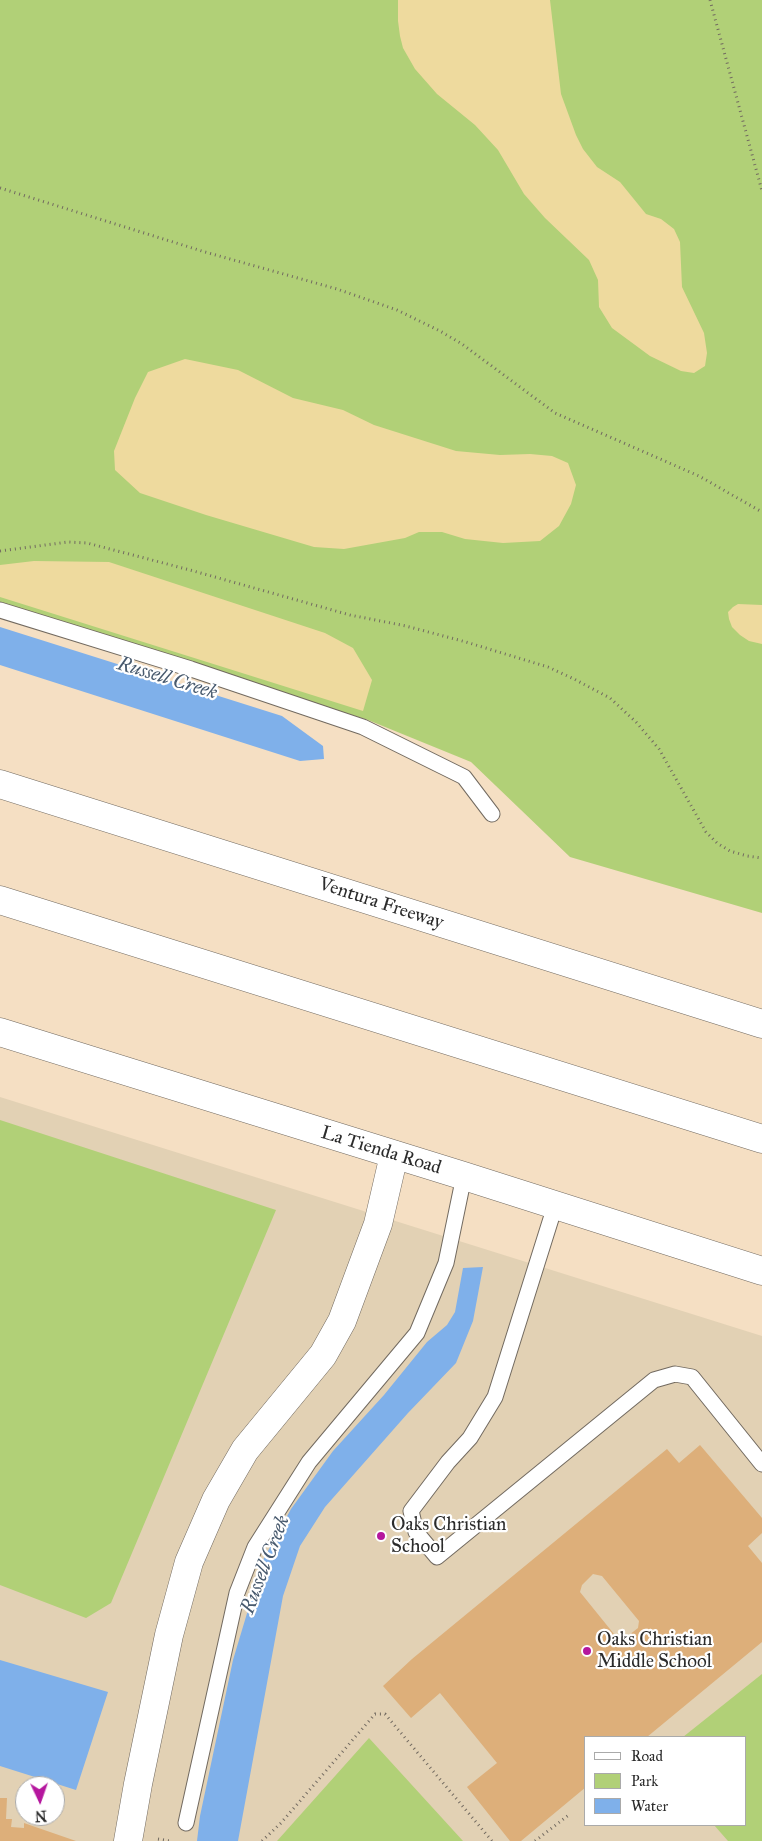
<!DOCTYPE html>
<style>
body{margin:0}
#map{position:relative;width:762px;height:1841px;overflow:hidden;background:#f5dfc3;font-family:"IM FELL Great Primer",serif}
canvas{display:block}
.legend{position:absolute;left:584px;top:1736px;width:162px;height:90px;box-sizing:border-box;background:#fff;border:1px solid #aaa;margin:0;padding:6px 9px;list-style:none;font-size:15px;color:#2b2b2b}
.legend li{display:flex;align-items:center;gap:10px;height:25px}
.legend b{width:25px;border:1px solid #aaa}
.north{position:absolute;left:15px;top:1776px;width:50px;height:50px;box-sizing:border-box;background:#fff;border:1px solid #aaa;border-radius:50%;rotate:177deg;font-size:14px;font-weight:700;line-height:20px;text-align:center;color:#2b2b2b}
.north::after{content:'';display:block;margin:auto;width:18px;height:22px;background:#b5179e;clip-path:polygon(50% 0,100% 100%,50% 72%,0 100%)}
</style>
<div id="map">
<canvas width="762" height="1841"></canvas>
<ul class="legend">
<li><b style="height:6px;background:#fff"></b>Road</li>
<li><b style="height:14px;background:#b1d077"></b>Park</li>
<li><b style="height:14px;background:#7fb0ea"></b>Water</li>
</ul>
<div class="north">N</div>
</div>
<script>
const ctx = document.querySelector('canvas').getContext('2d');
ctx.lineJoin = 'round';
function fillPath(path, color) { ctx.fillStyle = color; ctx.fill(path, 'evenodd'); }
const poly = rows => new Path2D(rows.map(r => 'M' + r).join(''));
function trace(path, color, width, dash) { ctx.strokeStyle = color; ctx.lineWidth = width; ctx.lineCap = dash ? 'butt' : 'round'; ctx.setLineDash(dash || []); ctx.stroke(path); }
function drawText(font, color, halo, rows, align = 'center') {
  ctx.font = font + ' "IM FELL Great Primer",serif'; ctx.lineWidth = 4.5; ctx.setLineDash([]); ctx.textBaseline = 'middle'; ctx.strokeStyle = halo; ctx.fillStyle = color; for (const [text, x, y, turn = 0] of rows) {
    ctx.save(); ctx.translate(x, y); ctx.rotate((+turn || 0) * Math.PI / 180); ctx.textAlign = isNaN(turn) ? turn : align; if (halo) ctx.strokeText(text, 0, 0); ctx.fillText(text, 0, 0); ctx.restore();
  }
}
fillPath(poly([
 [0,1097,762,1336,762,1841,0,1841],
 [586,1737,746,1737,746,1825,586,1825],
 [25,1786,55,1786,55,1816,25,1816]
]), '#e2d1b4');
fillPath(poly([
 [0,0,762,0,762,913,570,857,471,762,368,720,0,605],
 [0,1120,276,1210,111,1603,86,1618,0,1585],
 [762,1674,762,1841,728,1841,714,1825,746,1825,746,1737,683,1737],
 [369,1738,463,1841,277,1841]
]), '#b1d077');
fillPath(poly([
 [398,0,550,0,561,94,576,135,583,149,597,167,620,182,646,214,661,219,674,229,680,242,682,287,704,333,707,353,705,366,694,373,681,371,650,356,612,328,599,307,598,280,589,260,545,218,524,194,498,150,475,125,437,94,415,69,403,48,400,36,398,21],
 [185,359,238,370,293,398,343,410,374,425,456,451,500,455,530,454,552,456,568,463,576,485,571,504,559,526,540,541,503,543,465,539,442,532,419,532,405,538,344,549,314,547,206,515,140,493,115,470,114,451,135,398,148,372],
 [34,561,109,562,325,633,353,648,372,680,363,711,0,597,0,565],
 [738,604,762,605,762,644,749,641,740,635,732,627,729,619,728,612,733,607]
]), '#eeda9e');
fillPath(poly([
 [0,627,282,716,323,746,324,759,300,761,0,665],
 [483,1267,473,1321,456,1363,408,1413,325,1507,300,1546,283,1596,238,1841,197,1841,200,1816,233,1660,263,1560,291,1509,333,1451,384,1395,427,1342,447,1325,455,1312,463,1268],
 [0,1660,108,1692,76,1790,0,1766]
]), '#7fb0ea');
fillPath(poly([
 [700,1445,762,1518,762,1533,748,1546,762,1563,762,1642,647,1737,586,1737,586,1787,521,1841,510,1841,467,1787,497,1763,440,1693,411,1718,383,1686,412,1659,667,1449,679,1463],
 [593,1574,602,1576,639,1621,638,1628,624,1639,618,1639,580,1592,582,1585],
 [0,1798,7,1798,6,1819,12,1819,11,1827,24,1828,24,1823,76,1841,0,1841]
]), '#ddaf7a');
const service = poly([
 [0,610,191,669,363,727,464,777,492,814],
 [555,1206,495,1397,470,1438,448,1462,411,1511,416,1532,437,1557,654,1380,675,1374,692,1377,762,1464],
 [186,1823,237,1593,255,1547,309,1462,417,1333,446,1263,464,1176]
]);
const minor = poly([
 [128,1841,138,1784,169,1635,189,1562,216,1500,245,1450,323,1355,342,1321,378,1224,394,1155]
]);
const tertiary = poly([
 [0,1032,464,1176,762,1271]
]);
const motorway = poly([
 [0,784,762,1024],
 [0,900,762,1139]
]);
trace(service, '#726a60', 17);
trace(minor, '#726a60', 29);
trace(tertiary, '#726a60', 29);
trace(motorway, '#726a60', 29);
trace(poly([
 [710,0,762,191],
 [0,188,205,252,337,289,397,310,440,331,462,344,555,413,699,476,762,512],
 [0,551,68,542,87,543,190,570,350,615,406,626,466,642,548,667,574,679,610,698,636,722,659,749,706,832,717,843,730,851,747,856,762,858],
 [158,1839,170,1841],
 [262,1841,281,1823,375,1714,385,1714,492,1841],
 [535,1841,570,1814]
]), '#726a60', 3, [1, 4]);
trace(service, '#fff', 15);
trace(minor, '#fff', 28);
trace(tertiary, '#fff', 28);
trace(motorway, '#fff', 28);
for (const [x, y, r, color] of [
 [381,1536,5,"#b5179e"],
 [587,1651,5,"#b5179e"]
]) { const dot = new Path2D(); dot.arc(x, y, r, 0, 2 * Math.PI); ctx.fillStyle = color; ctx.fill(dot); trace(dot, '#fff', 2); }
drawText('19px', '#2b2b2b', '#fff', [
 ["Ventura Freeway",381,904,18],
 ["La Tienda Road",381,1151,17]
]);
drawText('19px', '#2b2b2b', '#fff', [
 ["Oaks Christian",391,1525],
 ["School",391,1547],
 ["Oaks Christian",597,1640],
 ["Middle School",597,1662]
], 'left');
drawText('italic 20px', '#485a6e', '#fff', [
 ["Russell Creek",167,679,17],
 ["Russell Creek",266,1565,-69]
]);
</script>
